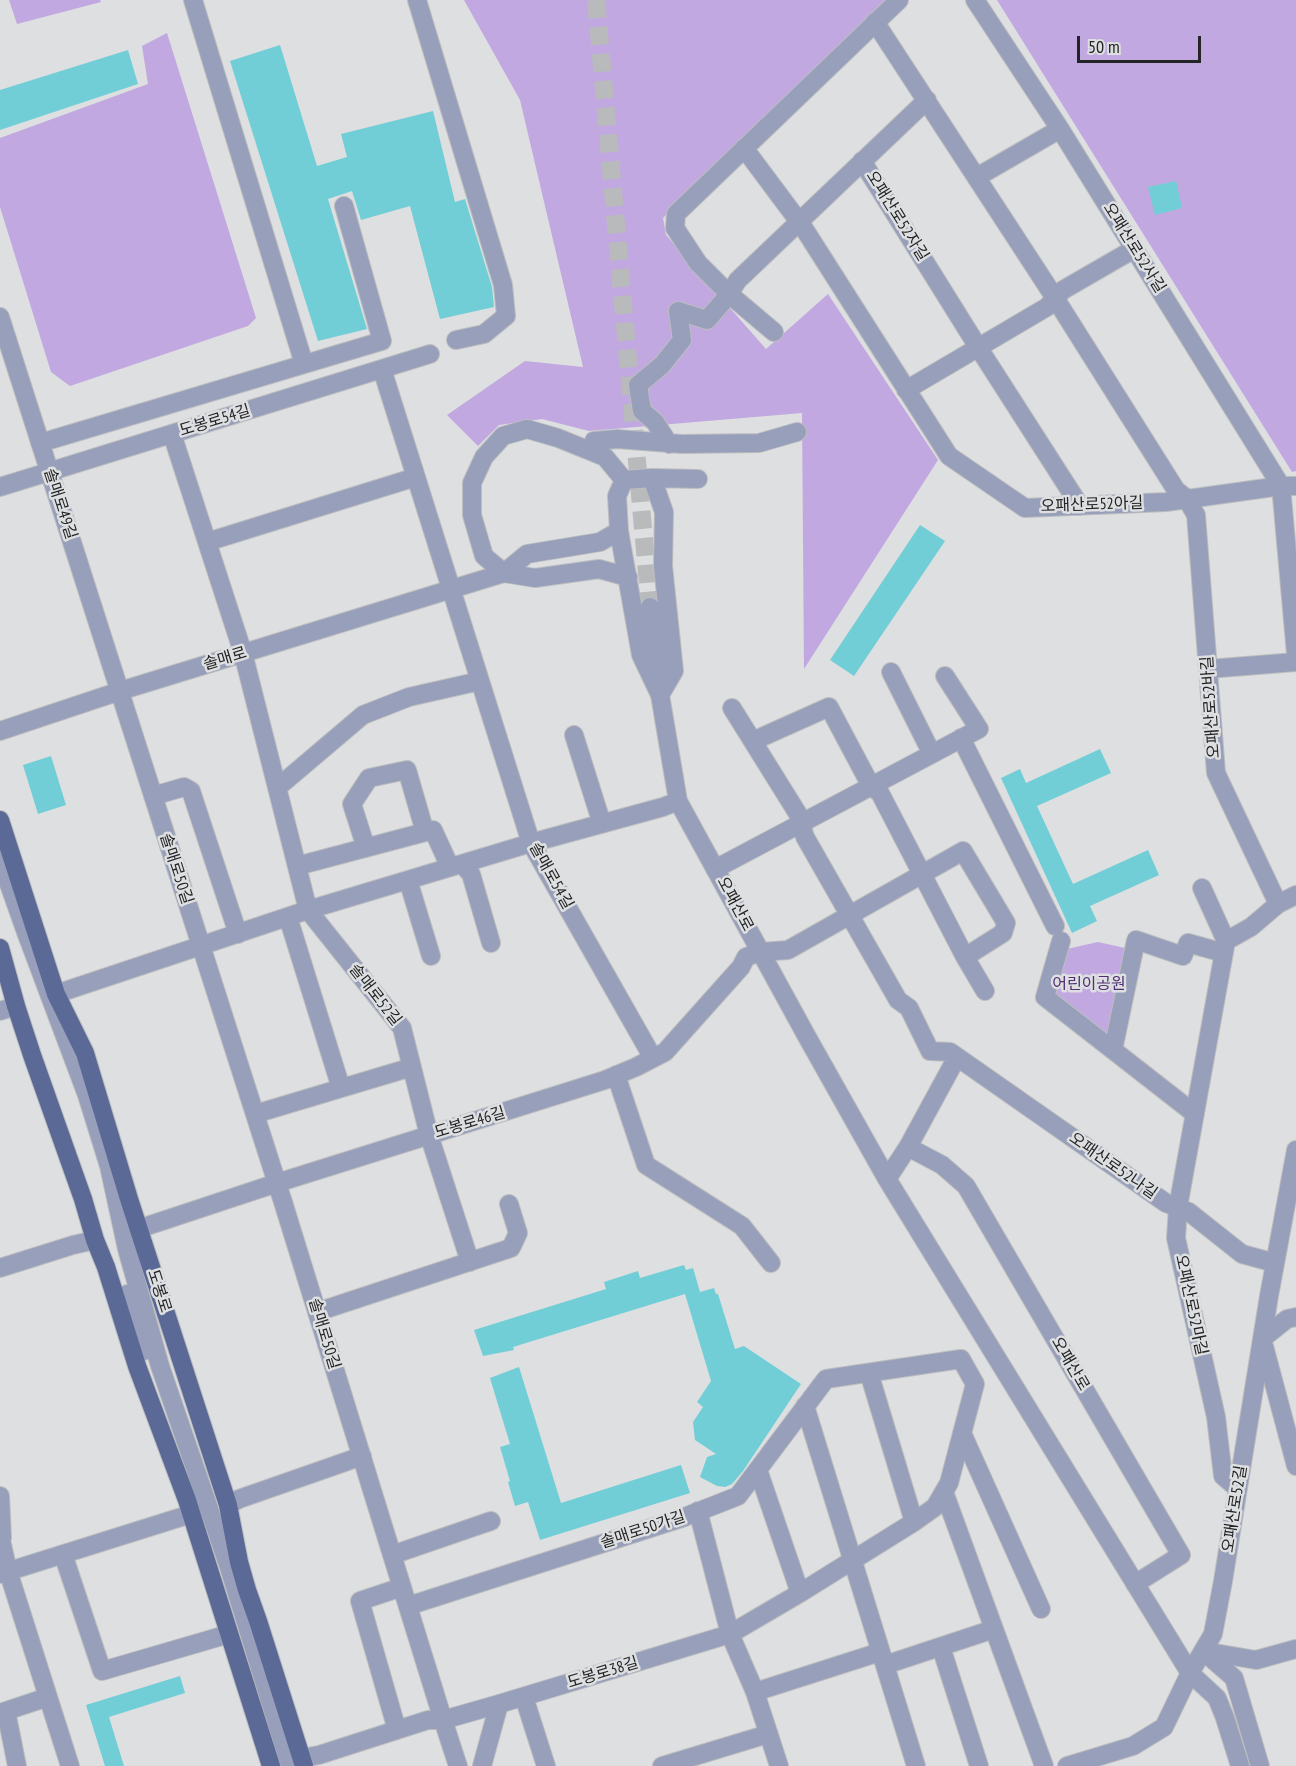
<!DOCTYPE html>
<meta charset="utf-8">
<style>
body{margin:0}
#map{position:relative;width:1296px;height:1766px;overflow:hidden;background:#dddfe1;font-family:"PT Sans Narrow",sans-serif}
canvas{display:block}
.scale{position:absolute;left:1077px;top:36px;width:124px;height:27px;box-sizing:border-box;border:3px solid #232425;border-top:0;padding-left:8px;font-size:18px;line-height:21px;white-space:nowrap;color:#232425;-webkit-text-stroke:4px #dddfe1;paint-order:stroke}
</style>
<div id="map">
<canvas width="1296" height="1766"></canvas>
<div class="scale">50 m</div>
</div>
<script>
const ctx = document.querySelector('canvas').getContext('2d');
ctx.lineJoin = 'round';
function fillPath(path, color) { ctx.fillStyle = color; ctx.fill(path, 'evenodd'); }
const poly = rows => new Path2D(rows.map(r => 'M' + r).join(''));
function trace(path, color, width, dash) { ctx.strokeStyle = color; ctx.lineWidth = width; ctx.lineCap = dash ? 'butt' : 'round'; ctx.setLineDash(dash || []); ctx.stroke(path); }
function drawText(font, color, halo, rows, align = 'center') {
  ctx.font = font + ' "PT Sans Narrow","Noto Sans KR",sans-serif'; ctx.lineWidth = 5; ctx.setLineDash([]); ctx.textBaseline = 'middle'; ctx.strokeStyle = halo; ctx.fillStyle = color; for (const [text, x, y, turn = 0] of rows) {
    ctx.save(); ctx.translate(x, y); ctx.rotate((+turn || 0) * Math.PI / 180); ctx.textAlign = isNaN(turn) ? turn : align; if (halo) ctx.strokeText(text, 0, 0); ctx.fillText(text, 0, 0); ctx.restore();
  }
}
fillPath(poly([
 [9,0,100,0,101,2,17,24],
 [464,0,887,0,663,218,666,235,766,349,828,294,938,460,804,669,802,413,589,431,542,419,499,425,478,446,447,415,525,361,583,367,520,100],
 [997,0,1296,0,1296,471,1292,472],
 [167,33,256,318,248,326,70,386,51,372,0,207,0,138,148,84,142,46],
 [1098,942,1134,950,1113,1050,1046,998,1058,951]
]), '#c2a8e1');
fillPath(poly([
 [280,45,317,166,347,157,341,134,433,111,455,202,465,199,492,287,494,307,440,319,410,206,361,220,352,191,328,199,367,329,318,341,230,61],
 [128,50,138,84,0,130,0,90],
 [1176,181,1182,208,1155,215,1148,187],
 [920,525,945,541,854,676,830,660],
 [1100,749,1111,773,1037,806,1073,884,1148,850,1159,875,1090,906,1097,921,1072,933,1001,778,1020,769,1026,783],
 [51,756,66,805,38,814,23,765],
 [684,1265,686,1270,693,1268,700,1292,714,1288,716,1294,718,1294,735,1349,744,1346,801,1384,743,1471,732,1484,725,1487,717,1486,700,1477,707,1457,716,1454,695,1440,693,1422,703,1407,697,1402,711,1381,685,1294,513,1347,514,1350,483,1356,474,1330,606,1289,604,1282,638,1271,640,1278],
 [519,1367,561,1503,681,1465,690,1493,540,1540,528,1502,515,1506,508,1482,510,1481,500,1447,510,1444,490,1378],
 [180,1676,185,1693,109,1717,124,1766,105,1766,86,1705]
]), '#72ced6');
trace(poly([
 [596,0,650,607]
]), '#b8babb', 18, [18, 9]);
const minor = poly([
 [193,0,304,364],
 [417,0,503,285,506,316,484,334,456,340],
 [975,0,1060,129,1281,486,1296,654],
 [875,22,1055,298,1176,490,1186,498,1196,515,1216,773,1278,904],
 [744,148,803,227,949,456,1025,508,1166,502,1281,486,1296,486],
 [862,161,978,347,1080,506],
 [977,177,1060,129],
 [0,317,283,1202,443,1720,458,1766],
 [774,332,729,294,698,263,675,228,676,214,899,0],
 [382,369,531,843,653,1058],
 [906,390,1047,307,1063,290,1134,249],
 [172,434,243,653,308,910,402,1028,429,1135,470,1262],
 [40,443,382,341,344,206],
 [669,444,655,422,642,411,638,385,662,365,682,340,678,311,707,320,726,298,738,280,927,100],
 [591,451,594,441,617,439,682,444,759,443,797,432],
 [652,478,664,512,663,566,674,671,660,695,641,655,619,531,617,496,624,480,652,478],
 [652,478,698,479],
 [624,480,605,457,558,438,527,429,503,436,484,457,472,483,472,515,484,556,504,573,535,578,599,569,628,577],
 [0,487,430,354],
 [207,542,416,477],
 [650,607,660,695,678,801,806,1035,887,1179,1190,1673,1217,1698,1225,1718,1240,1766],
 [1208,669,1296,662],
 [891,672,932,754],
 [732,708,798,814,805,837,898,1000,909,1008,930,1051,950,1052,1166,1203,1189,1212,1242,1254,1275,1263],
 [0,731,120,691,504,573,527,554,600,542,619,531],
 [574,735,602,824],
 [961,738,1055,926],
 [753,741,829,707,871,786,880,793,965,957,985,991],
 [277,788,363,715,409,697,480,681],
 [153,796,184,787,191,791,238,934],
 [366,848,352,804,369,778,407,770,425,832],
 [0,859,27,935,87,1095,109,1166,127,1249,160,1366,229,1567,290,1766],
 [462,864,471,874,491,943],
 [297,866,433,830,450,867],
 [715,869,979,729,945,676],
 [408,880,431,956],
 [1202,888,1226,941],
 [288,917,341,1088],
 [1061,941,1045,997,1195,1114],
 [1226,941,1178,1207,1176,1238,1216,1417,1223,1476,1238,1489],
 [1226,941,1251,927,1278,904,1296,895],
 [56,994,308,910,531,843,663,807,678,801],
 [0,1011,16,1006],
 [1113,1050,1136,940,1183,956,1188,943,1224,953],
 [616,1075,646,1165,742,1226,771,1263],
 [255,1114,412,1067],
 [908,1147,942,1165,966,1186,1181,1555,1135,1584],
 [887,1179,908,1147,957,1057],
 [138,1229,277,1183,605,1080,636,1067,665,1052,741,967,746,957,761,952,788,950,963,851,1006,923,1003,933,965,957],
 [0,1268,73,1245,95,1240],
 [127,1294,144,1351],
 [317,1312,511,1248,518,1233,509,1204],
 [1262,1339,1287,1319,1296,1317],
 [1264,1346,1296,1466],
 [869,1373,914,1522],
 [805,1406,916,1766],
 [962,1433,1041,1609],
 [758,1470,800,1593],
 [944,1492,1044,1766],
 [0,1496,2,1538],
 [228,1505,239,1499,362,1456],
 [698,1511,730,1634,755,1692,779,1766],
 [0,1536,8,1571,70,1766],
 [63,1554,102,1671,229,1634],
 [392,1555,491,1521],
 [0,1574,191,1514],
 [941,1647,979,1766],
 [1203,1651,1234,1678,1260,1766],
 [1203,1651,1256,1660,1296,1649],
 [885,1665,994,1629],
 [755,1692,880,1652],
 [524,1697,546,1766],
 [6,1711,17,1766],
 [0,1713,48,1697],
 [397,1730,360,1601,402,1587],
 [302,1758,319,1755,428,1720,443,1720,499,1704,730,1634,800,1593,914,1522,935,1507,949,1483,975,1384,961,1359,826,1379,738,1496,682,1518,408,1606],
 [482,1766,499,1704],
 [662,1766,768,1734],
 [1067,1766,1133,1746,1164,1727,1190,1673,1213,1634,1223,1581,1269,1296,1296,1150]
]);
const major = poly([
 [0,820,56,994,85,1053,129,1199,228,1505,239,1562,247,1590,258,1621,304,1766],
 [0,948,16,1006,32,1055,83,1199,95,1240,106,1267,137,1366,187,1500,271,1766]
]);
trace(minor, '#bcbdbf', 20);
trace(major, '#bcbdbf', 20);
trace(minor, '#979fba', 18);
trace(major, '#5b6997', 18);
drawText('16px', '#232425', '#dddfe1', [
 ["오패산로52자길",897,216,58],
 ["오패산로52사길",1134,248,58],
 ["도봉로54길",215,421,-17],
 ["솔매로49길",60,504,72],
 ["오패산로52아길",1092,505,-2],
 ["솔매로",225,659,-17],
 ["오패산로52바길",1211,707,-94],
 ["솔매로50길",176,869,72],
 ["솔매로54길",551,876,61],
 ["오패산로",735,904,62],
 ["솔매로52길",375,995,52],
 ["도봉로46길",470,1123,-17],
 ["오패산로52나길",1113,1166,35],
 ["도봉로",159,1291,72],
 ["오패산로52마길",1191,1305,78],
 ["솔매로50길",324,1334,73],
 ["오패산로",1070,1364,60],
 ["오패산로52길",1235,1509,-81],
 ["솔매로50가길",643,1530,-18],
 ["도봉로38길",603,1673,-17]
]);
drawText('16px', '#532f75', '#dddfe1', [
 ["어린이공원",1089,984]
]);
</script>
